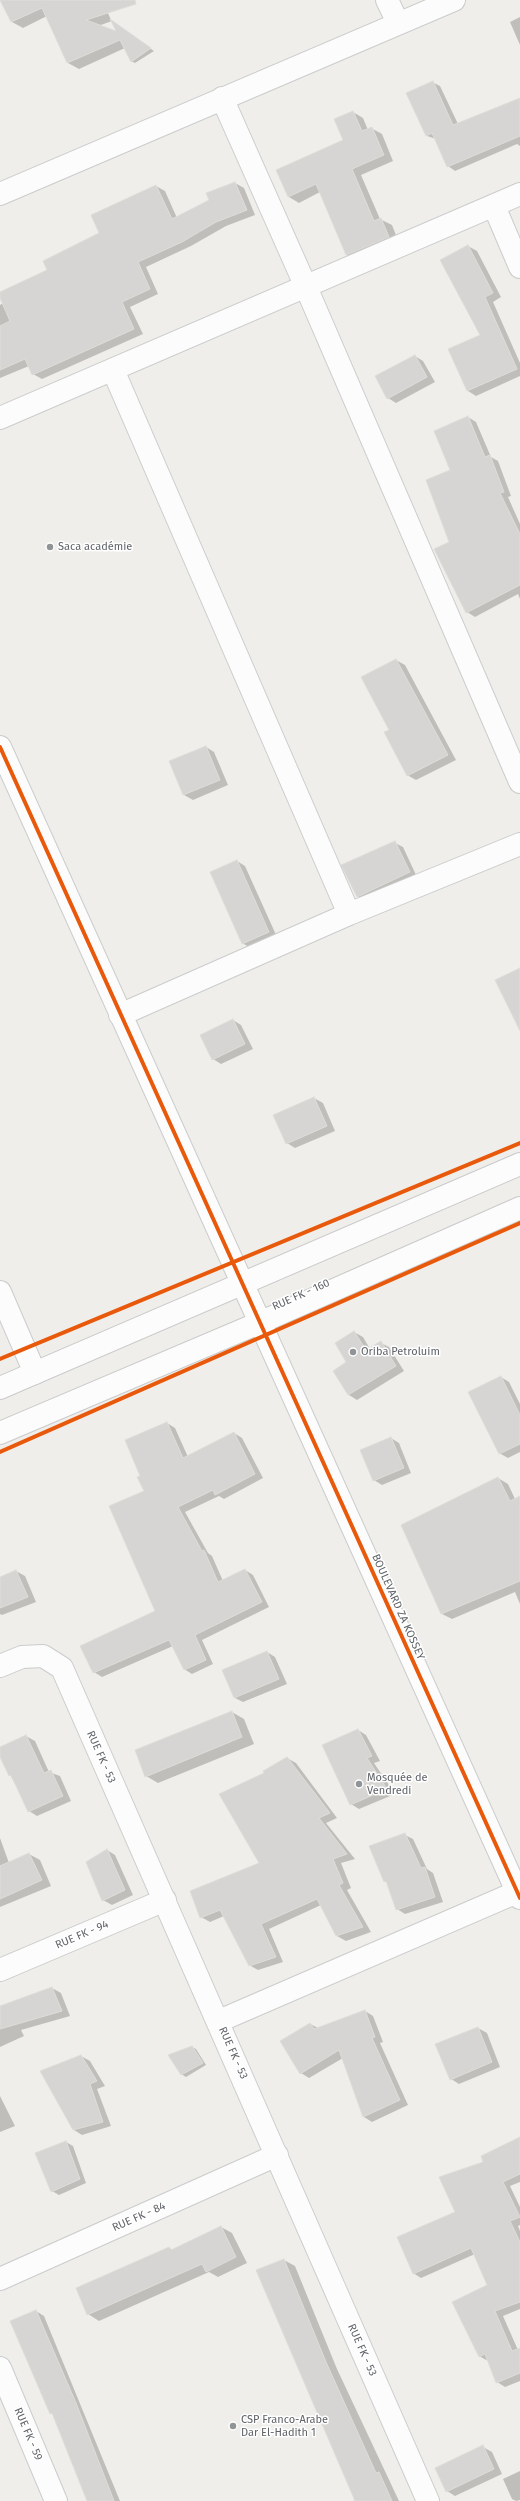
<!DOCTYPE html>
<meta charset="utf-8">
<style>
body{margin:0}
canvas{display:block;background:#efeeea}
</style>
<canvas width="520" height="2501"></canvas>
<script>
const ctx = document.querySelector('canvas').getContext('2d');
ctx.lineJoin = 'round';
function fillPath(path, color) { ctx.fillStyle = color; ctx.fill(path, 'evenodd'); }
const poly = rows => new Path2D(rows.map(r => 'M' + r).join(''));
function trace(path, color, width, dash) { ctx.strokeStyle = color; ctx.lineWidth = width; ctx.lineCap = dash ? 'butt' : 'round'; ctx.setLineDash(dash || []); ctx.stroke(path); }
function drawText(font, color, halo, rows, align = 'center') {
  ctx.font = font + ' "Fira Sans",sans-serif'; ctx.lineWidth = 3; ctx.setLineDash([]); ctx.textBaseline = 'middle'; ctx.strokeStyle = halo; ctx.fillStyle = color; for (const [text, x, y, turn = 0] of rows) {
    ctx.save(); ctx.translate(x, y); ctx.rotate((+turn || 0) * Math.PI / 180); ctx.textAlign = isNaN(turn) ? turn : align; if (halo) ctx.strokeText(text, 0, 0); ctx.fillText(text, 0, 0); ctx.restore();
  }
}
fillPath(poly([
 [1,0,102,0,112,22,154,51,135,63,131,61,125,48,79,69,68,63,47,16,23,28,12,22],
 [112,21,119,36,98,26],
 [520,17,520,45,510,22],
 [432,82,440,86,458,124,520,99,520,146,517,144,455,171,448,166,436,139,427,136],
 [353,112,363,118,368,130,371,128,382,134,393,161,361,175,380,219,392,225,399,243,357,261,347,255,320,192,299,203,289,197,277,171,345,141],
 [235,183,244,188,255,215,226,226,191,246,146,267,158,294,130,307,143,334,42,379,33,374,29,366,0,378,0,305,3,303,0,293,49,270,100,234,156,186,165,191,177,218,210,200],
 [468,246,477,251,501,297,493,302,520,363,520,376,476,396,468,391,450,350,481,336],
 [415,356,423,361,435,382,396,403,388,398],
 [468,417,476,422,491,457,498,461,511,496,508,497,520,524,520,599,518,594,475,617,467,612,451,542],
 [396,660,405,665,456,760,416,780,407,775,390,730],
 [206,747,214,752,228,785,193,800,184,795,170,762],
 [395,843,403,847,417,877,366,901,358,897],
 [237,861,245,866,277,937,251,948,242,943],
 [233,1020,241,1025,253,1049,221,1064,213,1059],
 [314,1098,323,1103,335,1131,295,1148,287,1143],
 [354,1332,363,1337,370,1349,381,1343,389,1347,404,1371,357,1400,349,1395,334,1371,348,1362],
 [501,1377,509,1382,520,1404,520,1452,508,1458,499,1453],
 [167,1423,175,1428,188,1457,234,1433,242,1438,263,1478,224,1499,219,1496,185,1512,208,1553,212,1556,223,1581,245,1570,253,1575,269,1607,202,1640,213,1664,192,1674,184,1669,173,1646,102,1677,94,1672,156,1611,145,1491,141,1476],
 [391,1438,399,1443,411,1473,382,1485,374,1480],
 [498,1478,508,1484,515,1499,520,1497,520,1604,515,1592,452,1619,442,1614,402,1525],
 [16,1571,25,1576,36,1602,2,1615,0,1614,0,1578],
 [267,1652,275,1657,287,1684,243,1702,235,1698],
 [232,1712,244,1719,254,1744,158,1783,146,1776],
 [358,1730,366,1735,380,1761,374,1763,395,1794,359,1809,351,1804],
 [26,1736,35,1741,49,1772,60,1776,71,1801,37,1816,29,1811,0,1755,0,1748],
 [287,1758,296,1763,337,1818,326,1823,355,1859,341,1863,351,1888,347,1890,371,1932,346,1941,337,1936,321,1905,269,1929,283,1962,258,1970,249,1965,224,1916,210,1922,201,1917,260,1863,265,1774],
 [405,1835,413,1839,427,1869,433,1873,443,1902,405,1914,397,1909,388,1883,385,1881],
 [0,1838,9,1863,29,1854,40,1860,51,1886,0,1907],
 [107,1850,115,1855,133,1895,112,1905,103,1900],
 [52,1988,61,1993,70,2016,21,2030,24,2036,0,2047,0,2007],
 [365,2011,373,2016,383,2042,380,2043,408,2105,372,2122,364,2117,343,2058,309,2078,301,2073,310,2024,318,2028],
 [478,2028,487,2033,500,2067,459,2084,451,2079],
 [192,2047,196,2049,206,2065,186,2077,181,2074],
 [81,2056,90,2061,105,2086,97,2089,111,2126,82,2135,74,2130],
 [0,2096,15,2126,0,2132],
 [520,2140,520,2182,510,2186,520,2207,520,2225,518,2226,520,2231,520,2309,503,2316,518,2350,520,2349,520,2381,505,2387,497,2382,488,2361,479,2356,489,2285,475,2254,421,2278,413,2273,456,2213,485,2162],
 [66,2142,73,2146,86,2183,59,2195,52,2191,36,2154],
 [221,2227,232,2233,247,2263,218,2277,209,2272,99,2321,88,2314,169,2248,173,2250],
 [284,2260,295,2266,337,2369,399,2501,353,2501,356,2500],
 [36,2311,44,2316,120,2501,88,2501,54,2415,50,2413],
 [483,2447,492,2452,502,2474,455,2496,447,2491],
 [520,2471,520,2500,516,2501,512,2499,503,2479]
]), '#0003');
const building = poly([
 [0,0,135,0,136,4,86,20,116,31,110,19,151,48,131,62,120,40,67,63,42,8,11,22,0,0],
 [433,81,453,125,520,98,520,136,447,167,432,133,426,136,406,93,433,81],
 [353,111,362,131,372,127,384,155,352,169,374,221,381,218,389,237,346,255,316,184,288,197,276,170,343,140,334,119,353,111],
 [235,182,247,210,216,222,182,242,138,262,150,289,122,302,134,329,32,375,25,359,0,370,0,326,10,321,0,298,0,292,47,270,43,261,99,233,91,215,156,185,172,219,209,200,206,193,235,182],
 [468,245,493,293,485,297,517,369,467,391,448,349,480,335,440,260,468,245],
 [415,355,427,377,387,399,375,376,415,355],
 [468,416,485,457,490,455,504,492,500,493,520,534,520,585,466,613,434,549,449,542,426,480,450,470,434,431,468,416],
 [396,659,448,755,407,776,384,732,389,730,361,677,396,659],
 [206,746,220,780,183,795,169,761,206,746],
 [395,841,410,872,357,897,341,865,395,841],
 [237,860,269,932,242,944,210,872,237,860],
 [520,968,520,1031,495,980,520,968],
 [233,1019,245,1044,212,1060,200,1035,233,1019],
 [314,1097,327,1126,286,1144,273,1115,314,1097],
 [354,1331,366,1350,381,1341,396,1366,348,1395,333,1371,346,1362,335,1343,354,1331],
 [501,1376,520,1415,520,1444,499,1454,468,1392,501,1376],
 [167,1422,183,1458,234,1432,255,1474,215,1495,213,1490,178,1507,202,1551,204,1550,218,1582,245,1569,262,1602,195,1635,206,1660,184,1670,169,1640,93,1673,80,1646,155,1611,109,1506,144,1491,137,1477,140,1476,125,1440,167,1422],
 [391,1437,404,1468,373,1481,360,1450,391,1437],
 [498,1477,510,1501,520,1496,520,1581,441,1614,401,1525,498,1477],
 [16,1570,28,1597,0,1608,0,1577,16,1570],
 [267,1651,279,1679,234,1698,222,1670,267,1651],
 [232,1711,242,1737,145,1777,135,1750,232,1711],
 [358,1729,372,1756,367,1758,387,1789,350,1805,322,1745,358,1729],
 [26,1735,44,1773,51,1770,63,1796,28,1812,11,1775,9,1776,0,1757,0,1747,26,1735],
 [287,1757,330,1813,319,1818,347,1854,333,1859,343,1883,339,1885,363,1927,336,1936,317,1899,261,1924,276,1957,249,1966,220,1910,200,1918,190,1891,259,1863,219,1794,264,1773,263,1771,287,1757],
 [405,1833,421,1868,425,1867,435,1897,396,1910,386,1881,384,1882,369,1846,405,1833],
 [107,1849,125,1890,102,1901,86,1862,107,1849],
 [29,1853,42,1880,0,1899,0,1866,29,1853],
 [52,1987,62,2011,0,2029,0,2006,52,1987],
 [365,2010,375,2037,372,2038,400,2100,363,2117,339,2050,300,2074,280,2041,310,2023,314,2029,365,2010],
 [478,2027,492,2062,450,2080,435,2044,478,2027],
 [192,2046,203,2063,181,2075,168,2055,192,2046],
 [81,2055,97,2081,90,2084,103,2122,73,2130,40,2071,81,2055],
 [520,2137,520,2174,503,2182,520,2217,510,2221,520,2242,520,2302,495,2311,512,2351,520,2348,520,2373,496,2383,485,2354,479,2357,452,2302,487,2285,471,2248,413,2274,397,2237,455,2212,439,2177,483,2162,481,2156,520,2137],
 [66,2141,80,2179,51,2192,35,2153,66,2141],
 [221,2226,236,2257,206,2272,202,2264,87,2315,76,2288,169,2247,171,2250,221,2226],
 [284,2259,326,2362,376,2473,379,2472,392,2501,355,2501,256,2270,284,2259],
 [36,2310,76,2403,114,2501,87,2501,52,2413,50,2414,10,2321,36,2310],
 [483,2445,494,2469,446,2492,435,2468,483,2445]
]);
fillPath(building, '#d6d5d3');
trace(building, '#deddd9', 1);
const minor = poly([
 [387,0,398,23],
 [222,98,306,287,520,782],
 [0,194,454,0],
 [494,206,520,267],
 [113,370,349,914],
 [0,418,520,194],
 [0,747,520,1898],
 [120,1015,349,914,520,844],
 [0,1292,35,1373],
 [0,1666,22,1657,43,1656,62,1668,428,2501],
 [0,1970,165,1900],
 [219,2021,517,1892],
 [0,2279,277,2155],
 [0,2368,56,2501]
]);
const secondary = poly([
 [0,1388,520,1164],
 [0,1433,259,1323,520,1208]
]);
trace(minor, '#cbcccc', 24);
trace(secondary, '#cacacb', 24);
trace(minor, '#fdfcfc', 22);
trace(secondary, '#fdfcfc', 22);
trace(poly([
 [0,747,520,1898],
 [0,1359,520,1143],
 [0,1452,520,1223]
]), '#e8590c', 4);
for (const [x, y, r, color] of [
 [50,547,4,"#919496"],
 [353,1352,4,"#919496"],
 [359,1784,4,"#919496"],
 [233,2426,4,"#919496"]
]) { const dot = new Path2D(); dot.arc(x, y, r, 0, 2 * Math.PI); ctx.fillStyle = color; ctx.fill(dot); trace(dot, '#fff', 1.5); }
drawText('11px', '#5f6368', '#fff', [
 ["Saca académie",58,547],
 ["Oriba Petroluim",361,1352],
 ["Mosquée de",367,1778],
 ["Vendredi",367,1791],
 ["CSP Franco-Arabe",241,2420],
 ["Dar El-Hadith 1",241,2433]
], 'left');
drawText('11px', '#5f6368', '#fff', [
 ["RUE FK - 160",301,1295,-24],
 ["BOULEVARD ZA KOSSEY",398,1607,66],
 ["RUE FK - 53",101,1757,66],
 ["RUE FK - 94",82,1935,-23],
 ["RUE FK - 53",233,2053,66],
 ["RUE FK - 84",139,2217,-24],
 ["RUE FK - 53",362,2350,66],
 ["RUE FK - 59",28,2434,67]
]);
</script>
